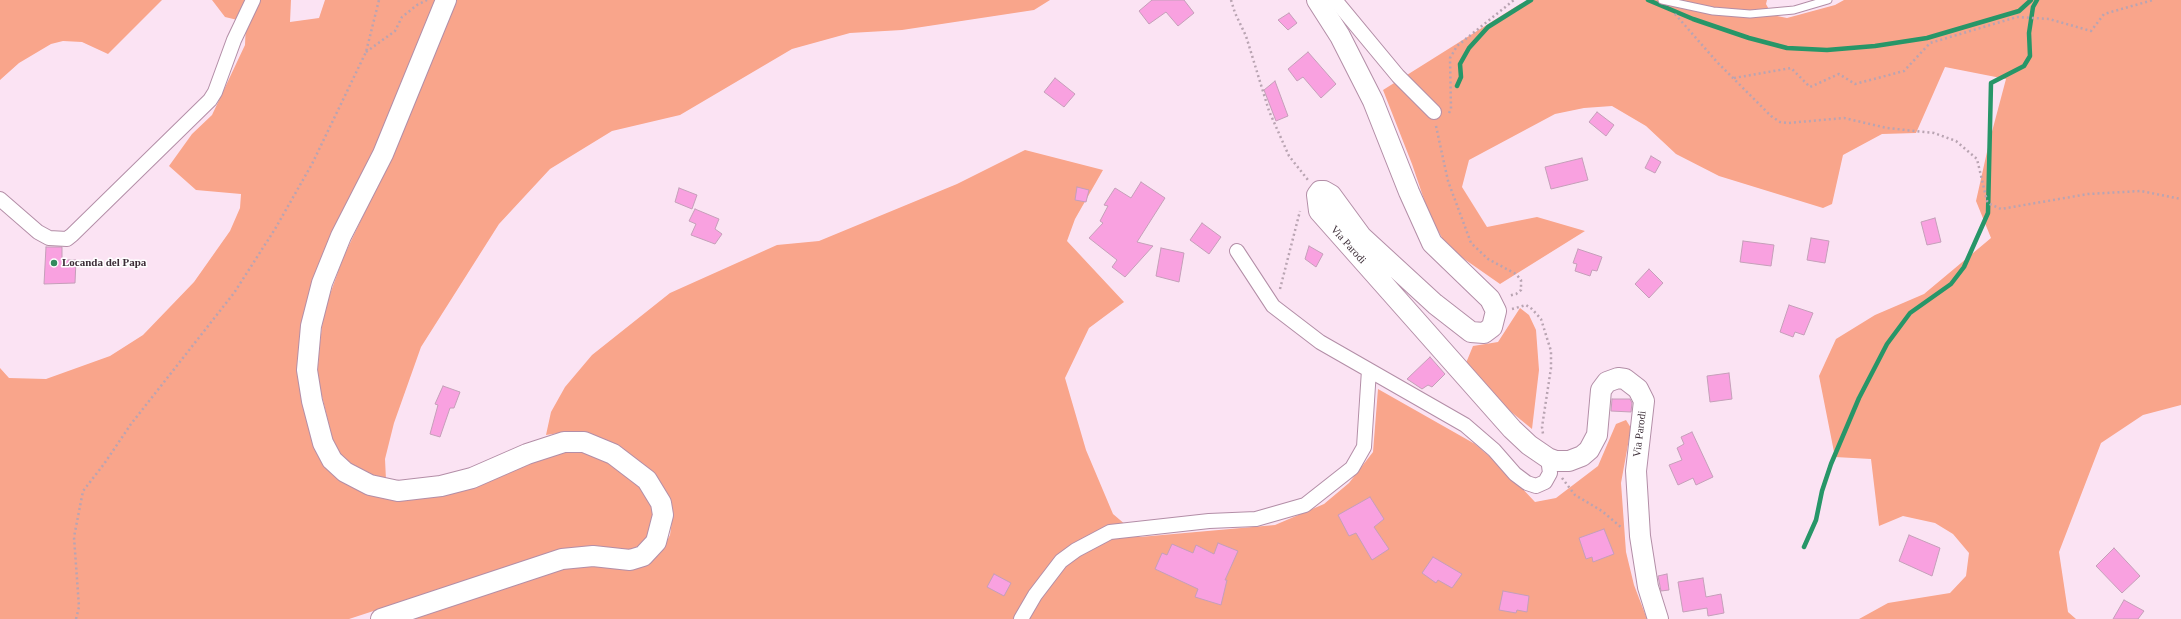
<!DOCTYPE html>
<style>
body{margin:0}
canvas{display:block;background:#fbe3f3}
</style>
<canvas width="2181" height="619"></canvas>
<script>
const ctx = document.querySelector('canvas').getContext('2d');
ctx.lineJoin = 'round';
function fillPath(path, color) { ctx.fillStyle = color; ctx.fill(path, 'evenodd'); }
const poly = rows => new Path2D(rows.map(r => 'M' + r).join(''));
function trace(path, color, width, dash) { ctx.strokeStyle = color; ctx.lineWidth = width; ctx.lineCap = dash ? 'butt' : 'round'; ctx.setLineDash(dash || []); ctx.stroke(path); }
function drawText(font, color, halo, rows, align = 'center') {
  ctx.font = font + ' Georgia,serif'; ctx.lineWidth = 3; ctx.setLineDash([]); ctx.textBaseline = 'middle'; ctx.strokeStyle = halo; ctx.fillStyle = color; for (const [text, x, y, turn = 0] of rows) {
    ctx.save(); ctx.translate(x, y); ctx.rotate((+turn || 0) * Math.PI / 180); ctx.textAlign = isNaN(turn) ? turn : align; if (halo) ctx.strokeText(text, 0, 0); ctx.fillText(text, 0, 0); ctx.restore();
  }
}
fillPath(poly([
 [0,0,162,0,108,54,82,42,63,41,51,44,19,63,0,80],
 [212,0,291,0,290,22,319,18,325,0,439,0,299,356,344,482,358,490,391,500,436,496,493,480,531,462,562,453,577,451,590,454,619,468,643,491,652,507,653,519,645,541,634,549,616,550,592,546,563,549,349,619,0,619,0,368,9,378,46,379,110,356,143,335,194,282,230,231,240,208,241,194,196,190,169,166,192,134,212,115,245,45,246,22,225,17],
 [457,0,1050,0,1034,10,902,30,850,33,792,49,680,115,612,131,550,169,499,224,421,347,394,423,385,459,386,480,357,470,344,460,334,445,317,376,320,342,324,311,343,258,388,163],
 [1532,0,1767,0,1766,4,1772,15,1787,18,1835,5,1844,0,2181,0,2181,405,2143,415,2101,443,2059,552,2068,612,2076,619,1859,619,1888,603,1950,593,1966,576,1969,553,1953,534,1935,523,1903,516,1879,526,1871,459,1835,457,1819,376,1836,339,1875,315,1924,294,1991,238,1976,201,1989,143,2006,79,1945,67,1916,133,1882,134,1843,155,1832,204,1823,208,1719,176,1676,154,1646,126,1612,106,1584,108,1555,114,1469,160,1462,187,1487,227,1537,217,1585,231,1500,284,1447,247,1429,214,1412,164,1383,90,1520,4],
 [1025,150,1103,170,1075,219,1067,241,1124,302,1089,328,1065,378,1086,450,1113,514,1140,537,1275,525,1324,504,1349,483,1373,452,1378,389,1475,444,1504,469,1535,502,1556,498,1598,466,1616,424,1626,420,1631,428,1621,483,1626,552,1634,585,1647,619,412,619,565,568,594,565,622,569,645,566,661,552,670,535,672,521,669,502,650,471,630,454,609,441,587,433,566,432,546,435,551,412,565,387,592,355,670,293,777,245,819,241,957,184],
 [1520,308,1529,315,1536,330,1539,370,1532,429,1499,402,1466,363,1473,346,1498,342]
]), '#f9a58b');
trace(poly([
 [1648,0,1693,19,1749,38,1787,48,1827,50,1875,46,1927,38,2019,11,2031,0],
 [1457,86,1461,77,1460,64,1469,48,1488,27,1531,0],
 [1804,547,1816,520,1822,491,1831,464,1859,398,1887,344,1910,313,1951,284,1964,267,1988,213,1991,83,2024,66,2030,56,2029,33,2033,7,2037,0]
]), '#279668', 4.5);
const building = poly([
 [1152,0,1184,0,1194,13,1178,26,1166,12,1149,24,1139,11,1152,0],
 [1289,13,1297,23,1288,30,1278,20,1289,13],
 [1308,52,1336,84,1321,98,1303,77,1297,81,1288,69,1308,52],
 [1055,78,1075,94,1064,107,1044,92,1055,78],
 [1275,81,1288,116,1276,121,1264,90,1275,81],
 [1597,112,1614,125,1606,136,1589,122,1597,112],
 [1651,156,1661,162,1655,173,1645,168,1651,156],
 [1582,158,1588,180,1551,189,1545,167,1582,158],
 [1141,182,1165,198,1137,242,1153,246,1125,277,1112,267,1117,260,1089,238,1103,223,1100,221,1108,206,1104,205,1115,188,1131,198,1141,182],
 [1077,187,1089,190,1086,202,1075,200,1077,187],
 [679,188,697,195,692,209,675,202,679,188],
 [695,209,719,219,715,229,722,234,715,244,691,235,696,224,689,221,695,209],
 [1935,218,1941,242,1927,245,1921,222,1935,218],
 [1202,223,1221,237,1209,254,1190,240,1202,223],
 [1811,238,1829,241,1825,263,1807,260,1811,238],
 [1743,241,1774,245,1771,266,1740,262,1743,241],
 [1309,246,1323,254,1316,267,1305,259,1309,246],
 [46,247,62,247,62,260,76,260,75,283,44,284,46,247],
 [1161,248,1184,253,1179,282,1156,276,1161,248],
 [1578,249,1602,257,1597,271,1592,270,1590,276,1575,271,1577,264,1573,263,1578,249],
 [1649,269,1663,283,1649,298,1635,284,1649,269],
 [1789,305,1813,313,1804,335,1795,332,1793,337,1780,332,1789,305],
 [1430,357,1445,374,1432,387,1428,385,1422,389,1407,379,1430,357],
 [1729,373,1732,399,1710,402,1707,376,1729,373],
 [443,386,460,392,454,408,450,408,440,437,430,434,438,405,435,404,443,386],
 [1612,399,1630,399,1632,403,1631,412,1611,411,1612,399],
 [1692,432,1713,477,1696,485,1693,478,1678,485,1669,465,1682,460,1677,448,1684,444,1681,437,1692,432],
 [1370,497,1384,519,1374,527,1389,549,1372,560,1356,533,1349,536,1338,515,1370,497],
 [1604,529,1614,554,1593,562,1592,557,1586,559,1579,538,1604,529],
 [1909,535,1940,548,1932,576,1899,561,1909,535],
 [1218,543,1238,551,1225,580,1227,580,1221,605,1195,597,1198,589,1155,569,1162,553,1167,555,1172,544,1193,553,1196,545,1214,554,1218,543],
 [2114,548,2140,576,2122,593,2096,566,2114,548],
 [1433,557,1462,574,1452,588,1438,580,1436,583,1422,573,1433,557],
 [994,574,1011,583,1004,596,987,587,994,574],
 [1667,574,1669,590,1661,591,1658,576,1667,574],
 [1703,578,1706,597,1721,594,1724,613,1708,616,1707,608,1683,612,1678,582,1703,578],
 [1503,591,1529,596,1527,612,1517,610,1516,613,1499,610,1503,591],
 [2124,600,2144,611,2138,619,2113,619,2124,600]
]);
fillPath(building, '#f9a1e0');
trace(building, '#c59fb9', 1);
const lane = poly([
 [1662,0,1713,11,1750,14,1794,10,1828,0]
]);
const street = poly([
 [1335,0,1398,76,1434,112],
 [0,199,38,232,49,238,67,239,72,235,210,100,215,92,234,40,253,0],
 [1237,251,1273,306,1320,342,1465,425,1494,450,1515,474,1527,483,1536,486,1545,482,1550,473,1548,458],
 [1021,619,1035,595,1061,561,1076,550,1110,532,1209,521,1256,519,1305,505,1352,468,1364,447,1369,370]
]);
const secondary = poly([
 [1317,0,1340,36,1373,101,1409,192,1432,243,1490,299,1496,311,1492,327,1484,333,1471,332,1435,304,1361,236,1331,195,1324,191,1320,191,1317,195,1319,211,1512,429,1529,445,1548,458,1556,461,1569,461,1582,456,1589,450,1597,435,1601,390,1607,382,1618,378,1625,379,1638,389,1644,401,1636,471,1640,536,1648,587,1658,619],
 [381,619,562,559,593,556,630,560,643,556,656,542,663,515,661,503,647,480,613,454,584,442,564,442,527,454,472,478,441,486,398,491,370,485,345,472,332,460,323,443,312,401,307,370,311,326,322,283,341,236,383,154,446,0]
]);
trace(lane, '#b38ea7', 9);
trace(street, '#b38ea7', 16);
trace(secondary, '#b38ea7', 22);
trace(poly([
 [1231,0,1235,13,1246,36,1269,111,1289,156,1308,180],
 [1675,14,1717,62,1771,116,1780,122,1788,123,1844,118,1887,128,1934,133,1956,141,1977,159,1987,201,1990,204,2001,209,2088,194,2141,191,2181,199],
 [366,52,395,31,402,17,417,5,427,0],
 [1734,78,1791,68,1810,87,1839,74,1855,84,1904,71,1930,43,2017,17,2049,19,2091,31,2104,14,2153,0],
 [1449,113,1451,109,1450,58,1457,46,1514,0],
 [1436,126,1448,181,1471,243,1488,259,1516,274,1521,280,1521,290,1516,294,1508,296],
 [1280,289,1300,211],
 [1512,309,1526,305,1532,309,1541,319,1551,351,1551,368,1542,427,1543,434],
 [1562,478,1575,495,1602,511,1622,528],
 [76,619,79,607,74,537,83,491,104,464,131,424,234,293,275,229,312,164,366,52,379,0]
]), '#b9a4b2', 2.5, [2, 3]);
trace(lane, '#fff', 7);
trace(street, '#fff', 14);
trace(secondary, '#fff', 20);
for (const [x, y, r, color] of [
 [54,263,4,"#338a5e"]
]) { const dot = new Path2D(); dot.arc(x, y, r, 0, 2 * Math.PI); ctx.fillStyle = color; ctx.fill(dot); trace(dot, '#fff', 1.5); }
drawText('11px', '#3b2c36', '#fff', [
 ["Via Parodi",1348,245,48],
 ["Via Parodi",1640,434,-83]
]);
drawText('bold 11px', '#3b2c36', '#fff', [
 ["Locanda del Papa",62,263]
], 'left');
</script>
